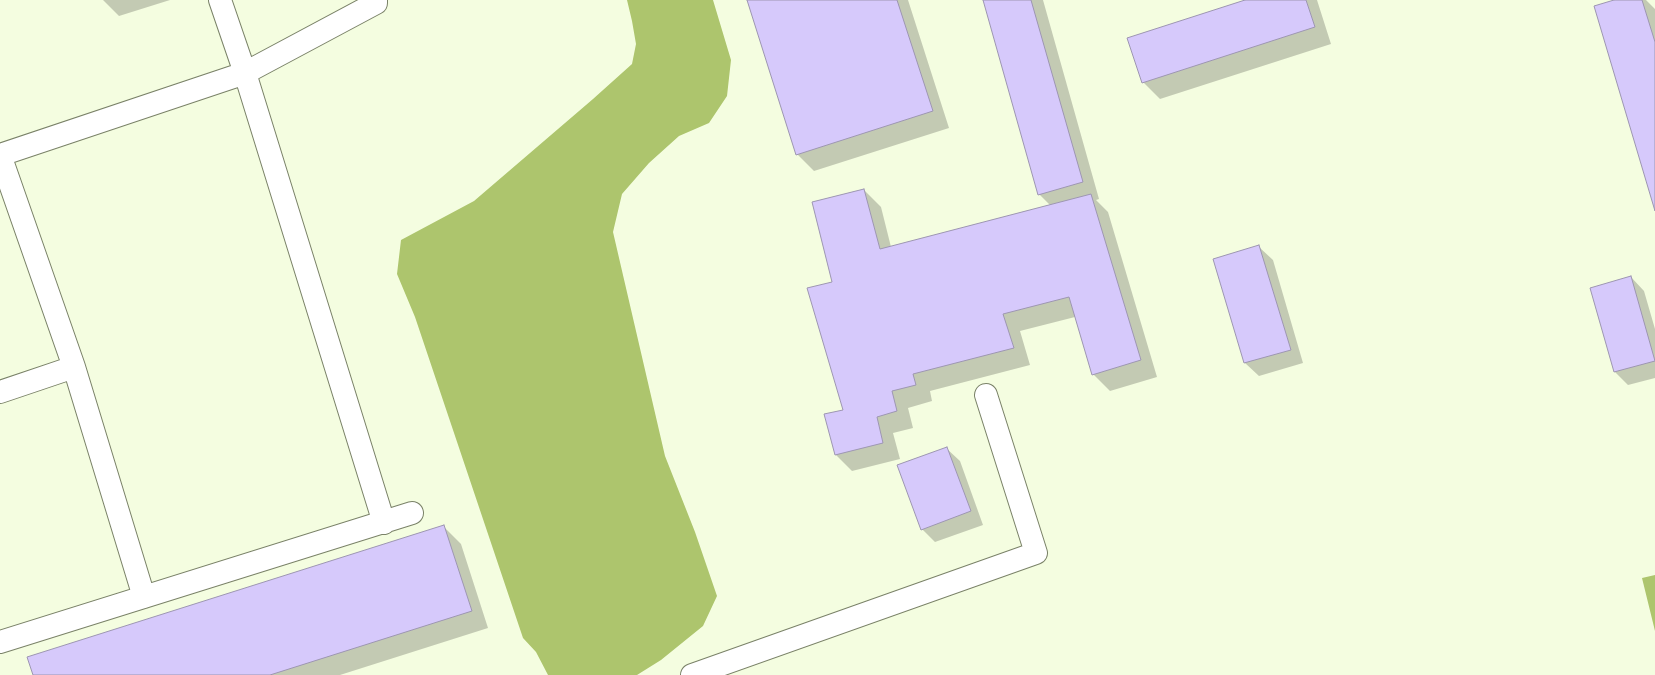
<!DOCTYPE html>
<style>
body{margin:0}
canvas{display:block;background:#f4fde0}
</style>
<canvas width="1655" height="675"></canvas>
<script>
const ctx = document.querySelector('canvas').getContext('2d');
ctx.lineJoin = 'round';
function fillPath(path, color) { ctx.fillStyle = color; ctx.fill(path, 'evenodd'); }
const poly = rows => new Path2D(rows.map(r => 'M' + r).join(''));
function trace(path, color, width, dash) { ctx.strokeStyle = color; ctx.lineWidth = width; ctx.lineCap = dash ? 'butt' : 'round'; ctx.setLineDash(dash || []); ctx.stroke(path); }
fillPath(poly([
 [627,0,713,0,731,60,727,96,709,123,679,136,649,163,622,194,613,232,665,456,695,532,717,596,703,626,661,660,637,675,548,675,536,652,523,638,415,317,397,274,401,240,474,201,593,99,632,64,636,44,632,21],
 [1655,575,1655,631,1642,578]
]), '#adc56d');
fillPath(poly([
 [103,0,170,0,119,16],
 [748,0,908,0,949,128,814,171,797,154],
 [984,0,1043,0,1099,199,1096,200,1108,212,1157,377,1110,391,1093,374,1075,317,1020,331,1030,365,930,391,932,401,908,408,913,428,893,433,900,459,852,471,835,454,844,411,833,283,864,190,881,207,891,247,1050,205,1039,194],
 [1248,0,1317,0,1331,44,1160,99,1143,82],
 [1618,0,1646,0,1655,9,1655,207],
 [1259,247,1273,260,1303,363,1259,376,1245,363,1215,260],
 [1631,277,1644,291,1655,329,1655,378,1628,385,1615,372,1592,288],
 [946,448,960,461,983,525,935,542,922,529],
 [444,527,461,544,488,628,340,675,34,675]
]), '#0003');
const building = poly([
 [747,0,897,0,933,111,796,155,747,0],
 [983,0,1031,0,1083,182,1038,195,983,0],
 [1245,0,1306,0,1315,27,1142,83,1127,38,1245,0],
 [1614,0,1642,0,1655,42,1655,211,1594,6,1614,0],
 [864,189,880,249,1091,194,1141,360,1092,375,1069,297,1003,314,1014,348,913,374,916,385,892,391,897,411,877,417,883,443,835,455,824,414,843,410,807,288,832,282,812,202,864,189],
 [1259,245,1291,350,1244,363,1213,259,1259,245],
 [1631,276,1655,361,1614,372,1590,288,1631,276],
 [947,447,971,511,921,530,897,465,947,447],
 [444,525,472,611,270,675,33,675,27,657,444,525]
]);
fillPath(building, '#d6c9fb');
trace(building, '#9d96b1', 1);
const minor = poly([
 [220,0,245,73,384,523],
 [0,155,74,367,144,597],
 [0,155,245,73,376,3,376,0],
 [0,392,74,367],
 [0,642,412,513],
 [692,675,1036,553,986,395]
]);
trace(minor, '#7a8268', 24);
trace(minor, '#fff', 22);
</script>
